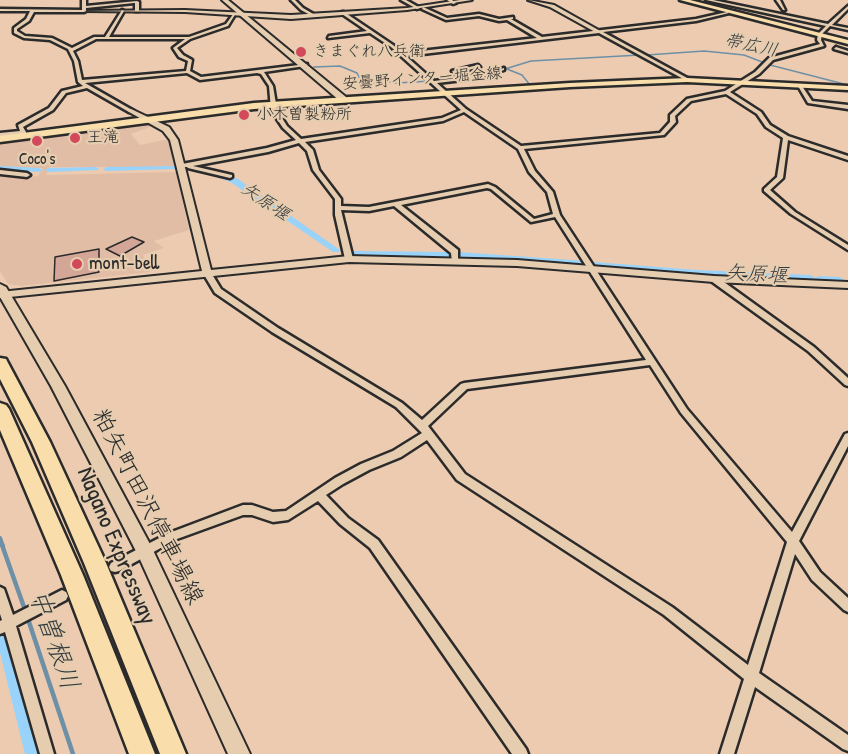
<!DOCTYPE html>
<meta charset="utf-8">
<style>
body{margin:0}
canvas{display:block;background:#eccbb0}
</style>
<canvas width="848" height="754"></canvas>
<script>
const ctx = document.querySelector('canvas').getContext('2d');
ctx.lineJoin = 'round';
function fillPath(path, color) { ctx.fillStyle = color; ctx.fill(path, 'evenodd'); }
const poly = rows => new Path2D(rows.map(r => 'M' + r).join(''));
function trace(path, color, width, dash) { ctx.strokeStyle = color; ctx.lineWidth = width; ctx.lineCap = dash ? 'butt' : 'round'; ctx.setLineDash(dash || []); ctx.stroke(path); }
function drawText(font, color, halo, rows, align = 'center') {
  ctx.font = font + ' "Patrick Hand","Klee One",sans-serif'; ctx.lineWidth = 4.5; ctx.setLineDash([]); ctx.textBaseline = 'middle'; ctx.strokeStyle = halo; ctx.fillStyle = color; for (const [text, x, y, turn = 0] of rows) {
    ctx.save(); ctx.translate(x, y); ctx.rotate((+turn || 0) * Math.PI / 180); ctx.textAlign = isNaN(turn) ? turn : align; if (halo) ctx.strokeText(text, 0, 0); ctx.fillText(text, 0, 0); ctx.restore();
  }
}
fillPath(poly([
 [143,123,155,125,131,134,140,145,169,139,174,167,50,167,46,175,176,172,189,230,154,241,164,248,143,255,150,272,21,286,8,284,0,271,0,173,23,178,38,176,43,168,0,166,0,143]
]), '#e1bda6');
trace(poly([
 [647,55,704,51,744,55,770,65,848,85],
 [314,67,340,66,357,73,360,79,375,84,386,81,396,83,431,81],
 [505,69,531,61,640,55],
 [437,82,446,91,530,85,522,75,507,69],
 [530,85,561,84]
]), '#6e90a7', 1.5);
trace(poly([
 [0,538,3,546]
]), '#6e90a7', 4);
trace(poly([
 [2,545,25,610],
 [27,616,73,754]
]), '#6e90a7', 4.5);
fillPath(poly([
 [0,166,39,168,43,170,39,172,0,170,0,166],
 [174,166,177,168,176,169,106,171,103,169,106,167,174,166],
 [96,167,99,169,98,170,49,172,45,170,49,168,96,167],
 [188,167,220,172,238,179,340,250,339,252,333,252,232,183,215,176,186,170,185,169,188,167],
 [351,251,451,252,455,255,459,252,586,261,590,264,586,267,459,258,455,255,451,258,348,256,348,252,351,251],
 [594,262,697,270,811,275,815,278,819,276,840,277,844,280,840,283,819,282,815,279,811,281,694,275,591,267,591,263,594,262],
 [3,628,8,630,10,635,41,754,25,754,0,653,0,629,3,628]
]), '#9ad3fa');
const building = poly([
 [132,237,144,242,120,256,106,249,132,237],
 [99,249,99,272,54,281,55,257,99,249]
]);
fillPath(building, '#d4a697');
trace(building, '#2b2b2b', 1.5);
trace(poly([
 [62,596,115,567]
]), '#c5ab95', 13, [13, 7]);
const minor = poly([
 [82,0,86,0,86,6,137,1,139,2,139,11,135,11,135,3,134,3,86,8,86,11,84,12,34,12,29,21,17,29,17,31,25,36,52,38,72,48,94,37,105,37,122,10,124,11,109,37,189,37,226,24,234,13,236,13,228,26,190,39,177,48,183,55,192,60,190,71,201,77,307,64,305,66,264,72,273,86,277,110,287,126,301,139,442,118,461,110,391,47,370,33,328,38,329,36,367,31,342,14,342,12,344,12,393,45,403,53,537,38,507,20,499,21,479,16,446,20,422,9,423,7,447,18,479,14,499,19,513,17,513,19,511,19,542,37,696,19,727,12,729,13,696,21,603,32,689,79,689,81,687,81,599,33,406,56,434,81,457,78,452,71,478,65,480,67,457,73,461,78,479,76,504,68,504,70,480,78,437,83,466,109,521,146,660,133,670,122,670,115,687,99,725,91,755,72,769,58,820,44,817,40,818,34,826,26,706,0,713,0,828,24,848,6,848,9,832,25,848,28,848,30,830,26,822,34,821,40,824,46,773,60,759,74,730,92,761,112,770,125,788,136,848,156,848,160,788,140,783,178,770,190,795,212,848,245,848,250,791,214,764,191,764,189,777,177,783,138,766,127,757,114,726,94,691,101,675,116,676,122,664,135,524,149,535,171,553,192,560,215,687,409,792,532,845,434,848,433,848,446,799,541,820,572,848,598,848,612,844,610,812,580,795,554,759,673,848,735,848,751,843,749,755,687,734,754,720,754,744,679,664,615,457,480,427,440,401,457,369,470,343,484,326,495,348,518,378,540,526,749,528,754,512,754,370,548,340,524,318,501,288,520,273,522,252,515,243,515,177,539,119,571,115,572,111,571,109,567,111,563,169,533,243,505,252,505,273,512,286,511,335,478,361,464,393,451,422,433,396,407,272,332,215,293,203,273,204,271,210,271,221,289,278,328,402,403,422,420,461,384,464,383,646,360,555,217,531,222,491,189,487,188,401,205,458,250,458,262,452,262,451,253,394,206,369,211,341,210,353,259,349,261,345,259,335,215,335,199,313,170,307,151,299,143,268,152,193,166,232,175,232,177,230,178,188,168,187,167,180,167,180,165,182,164,267,148,296,140,283,128,271,110,269,86,261,74,257,73,200,80,187,73,85,83,134,111,129,112,87,88,66,93,53,110,23,127,26,132,25,137,21,137,20,134,0,137,0,133,20,131,18,125,49,108,62,91,83,86,78,82,74,61,68,49,50,40,24,38,14,33,14,28,26,19,30,11,0,11,0,9,82,10,82,0],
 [96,39,185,39,173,48,179,57,188,61,186,71,82,80,78,61,73,51,96,39],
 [464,112,518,149,529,172,547,192,553,214,534,219,495,187,488,184,369,207,341,206,341,199,319,170,313,150,305,142,443,121,464,112],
 [650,365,681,413,787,542,748,665,672,607,465,474,428,426,467,389,650,365],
 [291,0,295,0,303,8,315,15,312,16,301,10,291,0],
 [401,0,406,0,420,8,417,9,401,0],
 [447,0,452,0,456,3,453,4,447,0],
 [776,0,780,0,785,10,783,10,776,0],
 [836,47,848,51,848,53,834,49,836,47],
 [798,86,802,86,812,101,848,105,848,109,808,103,798,86],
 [0,170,27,173,30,175,27,177,0,174,0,170],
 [711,277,717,277,814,347,848,378,848,386,845,385,808,351,711,281,711,277],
 [0,587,4,589,13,615,62,590,66,592,68,596,66,600,16,626,54,754,40,754,5,632,0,634,0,621,2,620,0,614,0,587]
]);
const tertiary = poly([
 [460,0,472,0,407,10,291,19,185,12,82,11,185,10,291,15,407,8,460,0],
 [528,0,554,5,602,32,597,33,550,7,528,0],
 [131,109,169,127,178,140,211,270,349,256,517,260,714,276,848,282,848,288,714,282,517,266,349,262,0,298,0,292,202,271,170,140,163,131,129,112,128,111,131,109]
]);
const secondary = poly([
 [222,0,228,0,346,97,346,101,340,101,222,0],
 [0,284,6,287,65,386,151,546,250,754,228,754,138,555,51,386,0,297,0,284]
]);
const primary = poly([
 [680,0,690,0,848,40,848,44,680,0],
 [687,78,848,86,848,90,687,82,570,87,254,109,0,142,0,136,254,103,570,83,687,78]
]);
const motorway = poly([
 [0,358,6,359,8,363,50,442,106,563,186,754,160,754,84,563,32,442,0,379,0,358],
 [0,403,6,405,9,409,83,575,155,754,129,754,61,575,0,430,0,403]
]);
trace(minor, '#2b2b2b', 5);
trace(tertiary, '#2b2b2b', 4);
trace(secondary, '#2b2b2b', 4);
trace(primary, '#2b2b2b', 5);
trace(motorway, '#2b2b2b', 5);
fillPath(minor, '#e7cdaf');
fillPath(tertiary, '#e7cdaf');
fillPath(secondary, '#e7cdaf');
fillPath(primary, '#f9deab');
fillPath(motorway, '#f9deab');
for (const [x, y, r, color] of [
 [301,52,6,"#d1495b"],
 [244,115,6,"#d1495b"],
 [75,138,6,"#d1495b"],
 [37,141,6,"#d1495b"],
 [77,264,6,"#d1495b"]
]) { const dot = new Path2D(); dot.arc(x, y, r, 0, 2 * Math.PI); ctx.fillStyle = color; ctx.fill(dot); trace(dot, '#e7cdaf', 2); }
drawText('16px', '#2b2b2b', '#e7cdaf', [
 ["きまぐれ八兵衛",313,52],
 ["小木曽製粉所",256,115],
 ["王滝",87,138],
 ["Coco's",37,160,"center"]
], 'left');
drawText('16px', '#2b2b2b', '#e7cdaf', [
 ["安曇野インター堀金線",422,79,-4]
]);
drawText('italic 18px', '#363c40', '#e7cdaf', [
 ["帯広川",751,46,12],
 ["矢原堰",265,202,34]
]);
drawText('20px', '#2b2b2b', '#e7cdaf', [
 ["mont-bell",89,264]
], 'left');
drawText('italic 21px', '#363c40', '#e7cdaf', [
 ["矢原堰",756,275,3]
]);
drawText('24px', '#2b2b2b', '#e7cdaf', [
 ["粕矢町田沢停車場線",147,507,63],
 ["Nagano Expressway",116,546,67]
]);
drawText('italic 26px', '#363c40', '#e7cdaf', [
 ["中曽根川",53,640,71]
]);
</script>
